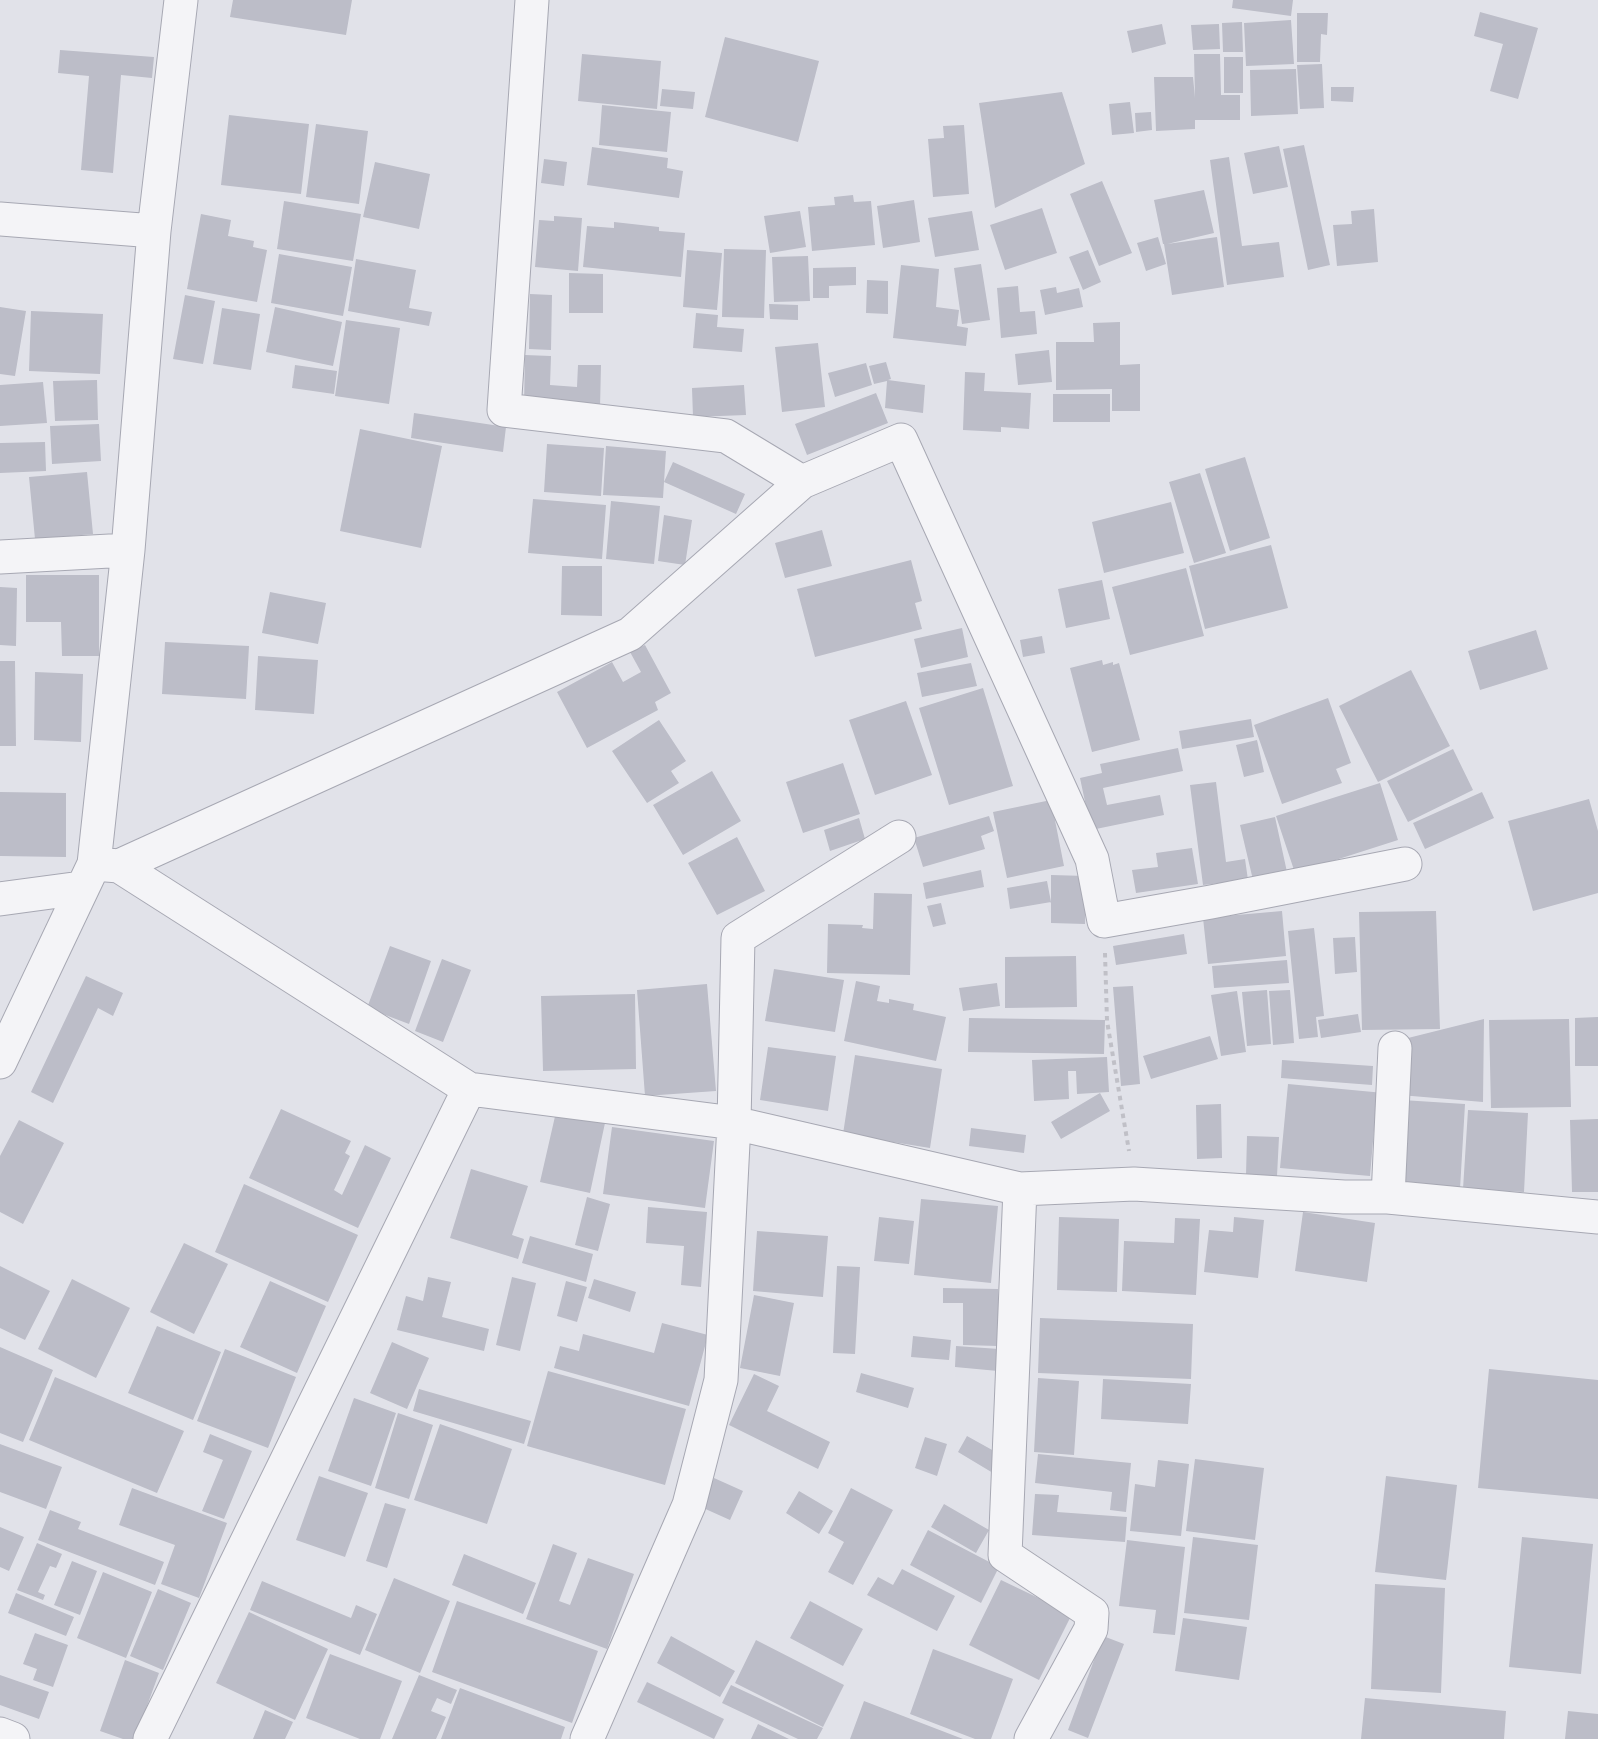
<!DOCTYPE html>
<style>
body{margin:0}
canvas{display:block;background:#e1e2e9}
</style>
<canvas width="1598" height="1739"></canvas>
<script>
const ctx = document.querySelector('canvas').getContext('2d');
ctx.lineJoin = 'round';
function fillPath(path, color) { ctx.fillStyle = color; ctx.fill(path, 'evenodd'); }
const poly = rows => new Path2D(rows.map(r => 'M' + r).join(''));
function trace(path, color, width, dash) { ctx.strokeStyle = color; ctx.lineWidth = width; ctx.lineCap = dash ? 'butt' : 'round'; ctx.setLineDash(dash || []); ctx.stroke(path); }
fillPath(poly([
 [233,0,352,0,346,35,230,17],
 [1233,0,1293,0,1291,16,1232,8],
 [1480,12,1538,28,1518,99,1490,91,1503,44,1474,36],
 [1297,13,1328,13,1327,35,1321,34,1320,62,1297,62],
 [1291,20,1294,64,1246,66,1244,23],
 [1242,22,1243,52,1223,52,1222,23],
 [1162,24,1166,44,1132,53,1127,31],
 [1219,24,1220,49,1193,50,1191,25],
 [725,37,819,61,798,142,705,117],
 [60,50,154,57,152,78,121,75,113,173,81,170,89,76,58,73],
 [582,54,661,61,657,109,578,101],
 [1194,54,1220,54,1221,95,1240,95,1240,120,1195,120,1195,129,1156,131,1154,77,1193,77,1195,98],
 [1224,57,1243,57,1243,93,1224,93],
 [1322,64,1324,108,1300,109,1297,65],
 [1296,69,1298,114,1251,116,1250,70],
 [1331,87,1354,87,1353,102,1331,101],
 [662,89,695,92,693,109,660,106],
 [1062,92,1085,164,995,208,979,103],
 [1130,102,1134,133,1112,135,1109,104],
 [602,105,671,112,667,152,599,145],
 [1151,112,1152,130,1136,132,1135,113],
 [229,115,309,124,301,194,221,185],
 [316,124,368,131,359,204,306,197],
 [964,125,969,194,933,197,928,139,944,138,943,126],
 [1304,145,1330,265,1308,270,1283,149],
 [1279,146,1288,187,1253,194,1244,153],
 [592,147,668,158,667,168,683,171,679,198,587,185],
 [1229,157,1242,246,1279,242,1284,277,1227,285,1210,160],
 [544,159,567,162,564,186,541,183],
 [375,162,430,174,419,229,363,217],
 [1102,181,1132,253,1099,266,1070,194],
 [1204,190,1214,233,1167,244,1217,237,1224,287,1172,295,1164,244,1163,244,1154,200],
 [853,195,854,202,871,201,875,245,812,251,808,207,835,205,834,197],
 [914,200,920,242,883,248,877,206],
 [284,201,361,214,353,261,277,249],
 [1042,208,1057,253,1005,270,990,225],
 [1374,209,1378,262,1337,266,1333,225,1352,224,1351,211],
 [800,211,806,247,770,253,764,216],
 [972,211,979,250,935,257,928,218],
 [201,214,231,220,228,236,254,241,253,247,267,250,257,302,187,289],
 [554,216,582,218,578,271,535,267,539,220,554,221],
 [614,222,659,227,659,231,685,233,681,277,583,267,587,226,614,228],
 [1158,237,1166,264,1146,271,1137,243],
 [724,249,766,250,764,318,722,317],
 [687,250,722,253,717,310,683,307],
 [1088,250,1101,282,1083,290,1069,257],
 [279,254,352,267,343,316,271,303],
 [808,256,810,301,774,302,772,257],
 [356,259,416,270,409,308,432,312,429,326,348,311],
 [981,264,990,320,962,324,954,268],
 [901,265,939,269,936,307,959,310,957,326,968,328,966,346,893,338],
 [856,267,856,285,829,286,829,298,813,298,813,268],
 [569,273,603,274,603,313,569,313],
 [867,280,888,281,888,314,866,313],
 [1018,286,1020,312,1035,311,1037,334,1001,338,997,288],
 [1056,287,1057,293,1079,288,1083,307,1045,315,1040,290],
 [530,294,552,295,551,350,529,349],
 [185,295,215,301,203,364,173,359],
 [769,304,798,305,798,320,770,319],
 [0,307,26,311,15,376,0,374],
 [275,307,342,322,333,366,266,352],
 [222,308,260,314,251,370,213,364],
 [31,311,103,314,100,374,29,371],
 [696,313,718,315,717,327,744,329,742,352,693,348],
 [346,320,400,328,389,404,335,396],
 [1120,322,1120,365,1140,364,1140,411,1112,411,1112,389,1056,390,1056,342,1094,342,1093,323],
 [818,343,825,407,782,412,775,347],
 [1049,350,1052,382,1018,385,1015,354],
 [525,355,551,356,550,385,577,387,578,365,601,365,600,408,524,405],
 [886,362,891,379,888,380,925,385,923,413,885,408,887,381,874,384,869,366],
 [866,363,872,385,835,397,828,373],
 [295,365,337,371,334,394,292,388],
 [965,372,985,373,984,391,1031,393,1029,429,1001,427,1001,432,963,430],
 [97,380,98,420,55,421,53,381],
 [43,382,47,423,0,426,0,385],
 [744,385,746,415,693,417,692,388],
 [876,393,888,423,807,455,795,424],
 [1053,394,1110,394,1110,422,1053,422],
 [414,413,506,427,503,452,411,438],
 [99,424,101,461,52,464,50,426],
 [360,429,442,446,421,548,340,531],
 [45,442,46,471,0,473,0,443],
 [547,444,604,448,601,496,544,492],
 [606,446,666,451,664,482,673,462,745,494,736,514,664,482,663,498,603,495],
 [1245,457,1270,538,1230,551,1205,469],
 [87,472,93,534,35,539,29,477],
 [1200,473,1226,553,1194,563,1169,482],
 [533,499,606,505,602,559,528,553],
 [611,501,660,506,654,564,606,559],
 [1171,502,1184,553,1104,573,1092,522],
 [664,515,692,520,685,565,658,561],
 [822,530,832,566,785,578,775,543],
 [1271,545,1288,608,1205,629,1189,566],
 [911,560,922,601,915,603,922,629,815,657,797,589],
 [562,566,602,566,602,616,561,615],
 [1186,568,1204,636,1130,655,1112,587],
 [26,575,99,575,99,656,62,656,61,622,26,622],
 [1102,580,1110,619,1066,628,1058,589],
 [0,587,17,588,16,646,0,645],
 [270,592,326,603,318,644,262,633],
 [962,628,968,657,921,668,914,639],
 [1536,630,1548,669,1480,690,1468,651],
 [1042,636,1045,653,1023,657,1020,640],
 [165,642,249,646,246,699,162,694],
 [645,645,671,693,655,702,658,710,587,748,557,692,612,662,623,682,641,672,630,652],
 [258,656,318,660,314,714,255,710],
 [1102,660,1103,665,1113,662,1113,665,1119,663,1140,740,1092,752,1070,668],
 [0,661,15,661,16,746,0,746],
 [971,663,977,686,922,697,917,673],
 [1411,670,1450,746,1378,782,1339,706],
 [35,672,83,674,81,742,34,740],
 [983,688,1013,786,949,805,919,708],
 [1328,698,1351,763,1336,769,1342,783,1282,804,1254,725],
 [906,701,932,775,875,795,849,720],
 [1251,719,1254,737,1182,749,1179,731],
 [659,720,686,761,671,771,679,783,647,803,612,751],
 [1257,740,1264,772,1244,777,1236,745],
 [1178,748,1183,771,1103,788,1107,805,1160,795,1164,815,1091,830,1080,778,1102,773,1100,764],
 [1453,749,1473,790,1408,822,1387,781],
 [843,763,860,814,803,833,786,782],
 [712,771,741,821,683,855,653,805],
 [1216,782,1226,862,1245,859,1248,880,1203,885,1190,785],
 [1380,783,1398,840,1295,873,1276,816],
 [0,792,66,793,66,857,0,856],
 [1482,792,1494,818,1425,849,1413,823],
 [1589,799,1598,831,1598,893,1533,911,1508,821],
 [1051,800,1064,866,1007,878,993,812],
 [989,816,994,831,981,836,985,849,923,867,914,838],
 [1275,817,1287,872,1253,880,1240,825],
 [859,818,865,839,830,851,824,830],
 [737,837,765,891,717,915,688,863],
 [1192,848,1198,884,1136,893,1132,870,1158,867,1156,853],
 [981,870,984,887,926,899,923,883],
 [1051,875,1086,876,1085,924,1051,923],
 [1047,881,1051,902,1010,909,1007,888],
 [874,893,912,894,910,975,827,973,828,924,863,925,862,928,873,929],
 [941,903,946,924,933,927,927,906],
 [1282,911,1286,956,1208,964,1203,918],
 [1436,911,1440,1029,1362,1030,1359,912],
 [1314,928,1324,1016,1316,1017,1318,1037,1299,1039,1288,931],
 [1184,934,1187,954,1116,965,1113,946],
 [1355,937,1357,972,1335,974,1333,938],
 [390,946,431,961,409,1024,367,1008],
 [1076,956,1077,1007,1005,1008,1005,957],
 [442,959,471,970,443,1042,415,1031],
 [1287,960,1289,983,1214,988,1212,966],
 [774,969,844,980,835,1032,765,1021],
 [86,976,123,993,113,1016,98,1008,53,1103,31,1092],
 [856,981,880,986,877,1001,889,1003,889,999,914,1004,913,1010,946,1017,936,1061,844,1041],
 [997,983,1000,1006,963,1011,959,988],
 [707,984,716,1091,645,1096,637,990],
 [1133,986,1140,1084,1121,1086,1113,987],
 [1267,990,1271,1044,1247,1046,1242,992],
 [1290,990,1294,1043,1273,1045,1269,991],
 [1237,991,1246,1052,1221,1056,1211,995],
 [635,994,636,1069,543,1071,541,996],
 [1358,1014,1361,1032,1321,1038,1318,1020],
 [1598,1017,1598,1066,1575,1066,1575,1018],
 [969,1018,1105,1020,1104,1054,968,1052],
 [1484,1019,1483,1102,1400,1095,1404,1039],
 [1569,1019,1571,1107,1491,1108,1489,1020],
 [1210,1036,1218,1059,1151,1079,1143,1056],
 [768,1047,836,1056,828,1111,760,1100],
 [855,1055,942,1069,930,1148,843,1134],
 [1107,1057,1109,1092,1077,1094,1076,1071,1068,1071,1069,1099,1034,1101,1032,1060],
 [1282,1060,1373,1066,1372,1085,1281,1078],
 [1288,1084,1384,1093,1376,1106,1370,1176,1280,1168],
 [1100,1093,1110,1111,1061,1139,1051,1122],
 [1402,1100,1465,1104,1460,1189,1397,1185],
 [1221,1104,1222,1158,1197,1159,1196,1105],
 [281,1109,351,1141,345,1153,350,1156,334,1190,342,1195,365,1145,391,1158,358,1228,249,1178],
 [1468,1110,1528,1113,1524,1192,1463,1189],
 [556,1112,605,1123,590,1193,540,1182],
 [1598,1119,1598,1192,1572,1192,1570,1120],
 [19,1120,64,1143,23,1224,0,1212,0,1156],
 [612,1127,714,1141,705,1208,603,1194],
 [971,1128,1026,1135,1024,1153,969,1146],
 [1247,1136,1279,1137,1277,1176,1246,1175],
 [471,1169,528,1186,512,1235,524,1239,518,1259,450,1238],
 [244,1184,358,1235,328,1302,215,1252],
 [587,1197,610,1204,598,1251,575,1245],
 [921,1199,998,1206,991,1283,914,1275],
 [648,1207,707,1212,701,1287,681,1285,684,1246,646,1243],
 [1303,1212,1375,1223,1367,1282,1295,1271],
 [879,1217,914,1221,909,1264,874,1261],
 [1059,1217,1119,1219,1117,1292,1057,1290],
 [1234,1217,1264,1220,1258,1278,1204,1272,1209,1230,1233,1232],
 [1175,1218,1200,1219,1196,1295,1122,1291,1124,1241,1174,1243],
 [757,1231,828,1236,823,1297,753,1291],
 [530,1236,593,1254,586,1282,522,1263],
 [184,1243,228,1264,194,1334,150,1312],
 [0,1266,50,1291,25,1340,0,1328],
 [837,1266,860,1267,855,1354,833,1353],
 [428,1277,451,1282,442,1317,489,1329,484,1351,397,1330,406,1296,423,1301],
 [512,1277,536,1283,520,1351,496,1345],
 [72,1279,130,1308,96,1378,38,1349],
 [594,1279,636,1292,630,1312,588,1298],
 [270,1281,326,1306,297,1373,240,1347],
 [566,1281,587,1287,577,1322,557,1316],
 [943,1288,998,1289,998,1346,963,1345,963,1303,943,1303],
 [754,1295,794,1303,780,1376,740,1368],
 [1040,1318,1193,1324,1191,1379,1038,1373],
 [662,1323,708,1335,689,1406,554,1368,560,1346,579,1351,583,1334,654,1353],
 [157,1326,221,1352,193,1420,128,1393],
 [913,1336,951,1340,949,1360,911,1357],
 [392,1342,429,1358,407,1409,370,1393],
 [956,1346,999,1349,998,1371,955,1367],
 [0,1347,53,1370,23,1442,0,1433],
 [225,1349,296,1377,268,1448,197,1421],
 [1489,1369,1598,1380,1598,1499,1478,1488],
 [548,1371,686,1409,665,1485,527,1446],
 [861,1373,914,1388,908,1408,856,1392],
 [754,1374,779,1386,767,1411,830,1442,818,1469,729,1425],
 [55,1377,184,1431,157,1493,29,1440],
 [1038,1378,1079,1381,1074,1455,1034,1452],
 [1103,1379,1191,1384,1188,1424,1101,1419],
 [419,1389,531,1421,524,1444,413,1411],
 [354,1398,396,1413,371,1486,328,1471],
 [398,1413,433,1425,409,1499,375,1488],
 [440,1424,512,1449,487,1524,414,1500],
 [210,1434,252,1451,224,1519,202,1511,223,1460,203,1452],
 [967,1436,1003,1456,993,1473,958,1452],
 [925,1437,947,1444,937,1476,915,1468],
 [0,1444,62,1467,46,1509,0,1492],
 [1038,1454,1131,1463,1126,1512,1110,1510,1112,1492,1035,1483],
 [1195,1459,1264,1468,1255,1540,1186,1531],
 [1158,1460,1189,1464,1181,1536,1130,1531,1135,1484,1155,1487],
 [319,1476,368,1493,345,1557,296,1540],
 [1386,1476,1457,1485,1446,1580,1375,1572],
 [714,1478,743,1491,730,1520,701,1507],
 [132,1488,227,1523,199,1598,161,1584,175,1545,119,1525],
 [851,1488,893,1510,853,1585,828,1572,844,1542,828,1533],
 [799,1491,833,1511,819,1534,786,1513],
 [1035,1494,1059,1495,1057,1512,1127,1517,1125,1542,1032,1535],
 [385,1503,406,1509,387,1568,366,1561],
 [944,1504,989,1530,976,1553,931,1527],
 [50,1510,81,1522,78,1529,164,1562,155,1585,38,1540],
 [0,1527,24,1537,9,1571,0,1567],
 [928,1530,999,1567,981,1603,910,1565],
 [1193,1537,1258,1545,1249,1620,1184,1613],
 [1522,1537,1593,1544,1581,1674,1509,1667],
 [1127,1540,1185,1547,1175,1635,1153,1633,1156,1610,1119,1606],
 [37,1543,62,1554,56,1568,50,1566,38,1592,45,1595,43,1600,17,1590],
 [553,1544,577,1553,559,1601,570,1605,588,1558,634,1574,607,1649,526,1619],
 [464,1554,536,1583,523,1614,452,1585],
 [72,1561,97,1571,80,1615,54,1605],
 [902,1569,955,1596,937,1631,867,1595,878,1577,893,1585],
 [103,1572,152,1592,126,1658,77,1638],
 [394,1578,450,1601,420,1673,365,1650],
 [1001,1580,1072,1614,1039,1680,969,1645],
 [262,1581,351,1618,356,1605,377,1614,360,1655,250,1610],
 [1375,1584,1445,1588,1441,1693,1371,1689],
 [158,1589,191,1603,163,1670,130,1656],
 [16,1593,74,1617,66,1636,8,1613],
 [457,1601,598,1651,572,1723,432,1672],
 [810,1601,863,1629,843,1666,790,1638],
 [249,1612,328,1649,295,1720,216,1683],
 [1183,1618,1247,1627,1239,1680,1175,1671],
 [35,1633,68,1645,53,1687,33,1680,37,1669,23,1664],
 [671,1636,735,1671,720,1697,657,1663],
 [1103,1636,1124,1644,1088,1738,1068,1730],
 [756,1640,844,1685,823,1727,735,1683],
 [933,1649,1013,1679,991,1739,975,1739,910,1714],
 [330,1654,402,1681,380,1739,360,1739,306,1718],
 [125,1660,159,1673,135,1739,123,1739,100,1731],
 [0,1675,49,1692,39,1719,0,1705],
 [419,1675,457,1690,451,1704,437,1698,431,1711,446,1717,436,1739,392,1739],
 [647,1682,724,1719,714,1739,637,1702],
 [731,1685,823,1728,817,1739,798,1739,722,1703],
 [460,1688,565,1727,561,1739,441,1739],
 [1365,1698,1506,1711,1504,1739,1361,1739],
 [864,1701,963,1739,850,1739],
 [265,1710,293,1722,285,1739,253,1739],
 [1568,1711,1598,1714,1598,1739,1565,1739],
 [758,1724,789,1739,751,1739]
]), '#bcbdc8');
const street = poly([
 [532,0,504,410,726,436,802,482],
 [0,219,154,231],
 [0,557,128,550],
 [94,864,119,866,469,1089,734,1123,1020,1189,1134,1184,1344,1197,1388,1197,1598,1217],
 [119,866,630,634,802,482,901,440,1092,859,1104,921,1211,902,1405,864],
 [0,899,81,888],
 [0,1062,94,864,128,550,154,231,181,0],
 [1020,1189,1005,1555,1092,1613,1091,1629,1031,1739],
 [1388,1197,1395,1048],
 [0,1734,13,1739],
 [150,1739,469,1089],
 [587,1739,689,1505,721,1380,734,1123,738,938,899,837]
]);
trace(street, '#a7a8b3', 35);
trace(poly([
 [1105,953,1107,1021,1129,1151]
]), '#c0c0c7', 4, [4.5, 4.5]);
trace(street, '#f4f4f7', 33);
</script>
